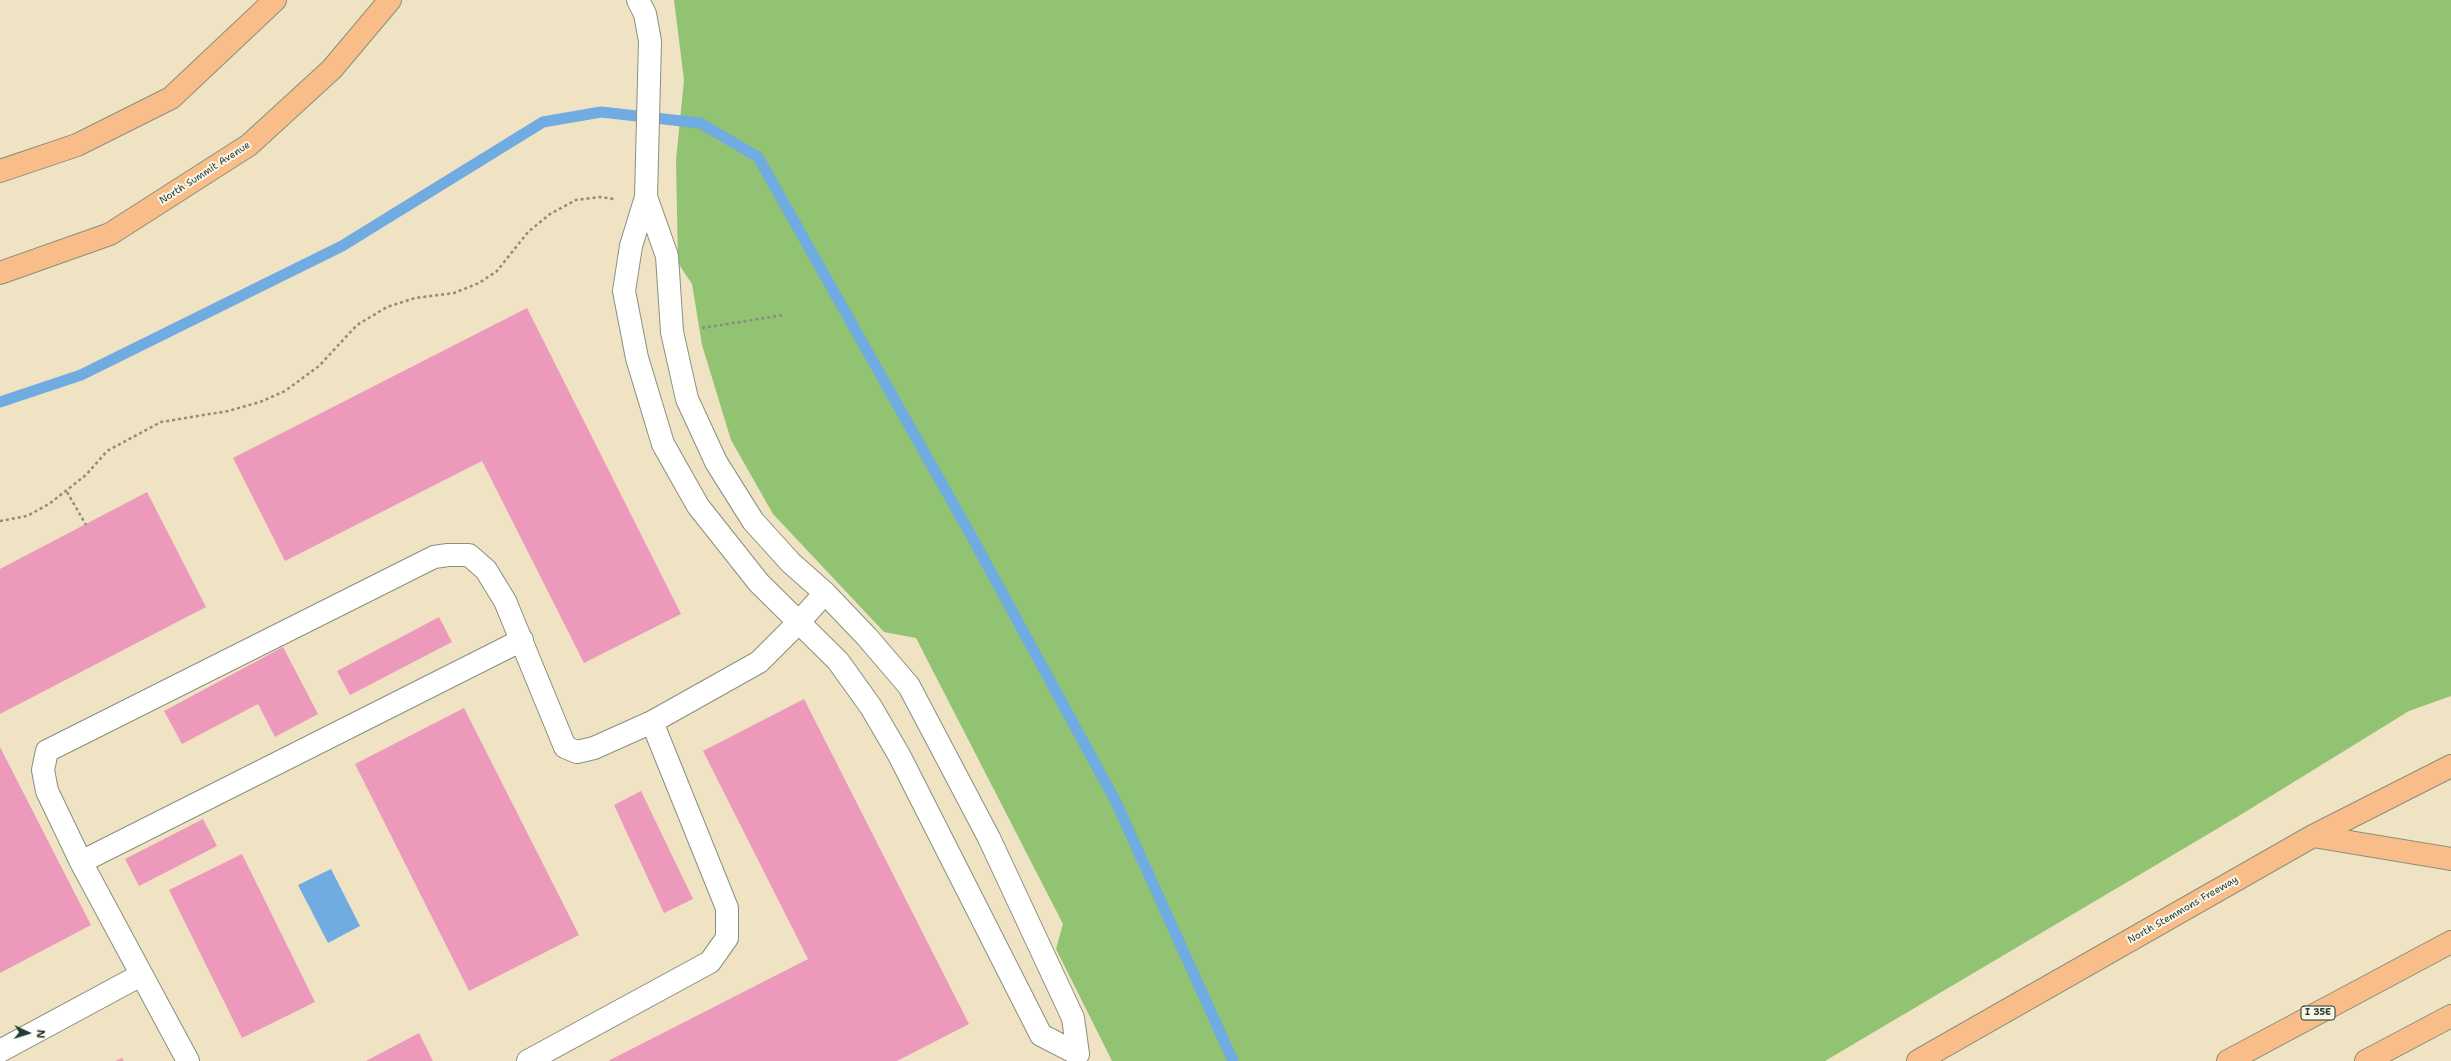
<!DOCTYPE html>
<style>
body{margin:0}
#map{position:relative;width:2451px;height:1061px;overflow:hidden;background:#f0e3c4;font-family:"Shantell Sans",sans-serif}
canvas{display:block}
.north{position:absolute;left:8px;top:1013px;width:40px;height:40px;-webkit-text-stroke:3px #fcf5e5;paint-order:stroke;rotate:94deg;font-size:11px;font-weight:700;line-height:16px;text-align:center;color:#1f3d34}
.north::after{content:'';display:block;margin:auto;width:14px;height:18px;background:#1f3d34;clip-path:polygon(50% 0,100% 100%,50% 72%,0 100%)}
</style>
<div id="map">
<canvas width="2451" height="1061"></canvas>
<div class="north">N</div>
</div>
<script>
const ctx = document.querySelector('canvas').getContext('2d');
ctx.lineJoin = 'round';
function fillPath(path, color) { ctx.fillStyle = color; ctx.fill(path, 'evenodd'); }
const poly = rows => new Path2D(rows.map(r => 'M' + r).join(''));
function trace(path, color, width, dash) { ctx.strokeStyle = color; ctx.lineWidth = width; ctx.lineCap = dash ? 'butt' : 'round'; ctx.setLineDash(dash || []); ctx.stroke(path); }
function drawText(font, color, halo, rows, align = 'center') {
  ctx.font = font + ' "Shantell Sans",sans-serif'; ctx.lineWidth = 4; ctx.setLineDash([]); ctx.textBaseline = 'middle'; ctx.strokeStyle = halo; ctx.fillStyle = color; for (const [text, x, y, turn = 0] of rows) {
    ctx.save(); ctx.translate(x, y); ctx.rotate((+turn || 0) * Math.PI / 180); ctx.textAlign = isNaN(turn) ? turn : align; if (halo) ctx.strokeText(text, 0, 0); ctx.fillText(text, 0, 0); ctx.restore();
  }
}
fillPath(poly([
 [674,0,2451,0,2451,696,2409,711,2237,817,1825,1061,1112,1061,1056,949,1063,924,916,638,884,632,773,514,731,440,702,345,692,284,678,263,676,160,684,80]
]), '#92c372');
fillPath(poly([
 [331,869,360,926,328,943,298,885]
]), '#70abe1');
trace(poly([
 [0,402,81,375,342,246,543,122,601,112,700,123,758,157,973,539,1116,802,1233,1061]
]), '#70abe1', 11);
fillPath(poly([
 [527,308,681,614,584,663,482,461,285,561,233,458],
 [147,492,206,607,0,714,0,569],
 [439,617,452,642,350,695,337,671],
 [283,647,318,714,275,737,258,704,182,744,164,711],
 [804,699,969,1024,897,1061,608,1061,808,959,703,751],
 [464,708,579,935,469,991,355,764],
 [0,747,91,925,0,973],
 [641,791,693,899,664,913,614,805],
 [203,819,217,846,139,886,125,859],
 [242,854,315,1002,242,1038,169,890],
 [419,1033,433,1061,366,1061],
 [122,1058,124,1061,115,1061]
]), '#ec99bc');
const minor = poly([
 [638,0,645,14,650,41,646,197,631,246,624,291,637,358,663,444,698,506,759,583,838,661,871,707,899,755,1041,1035,1078,1054],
 [646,197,667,256,672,332,687,399,716,462,753,521,791,563,825,593,867,637,909,686,989,838,1073,1018,1078,1054],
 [81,862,522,640],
 [0,1051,141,975],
 [188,1061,81,862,47,791,43,770,47,751,434,557,448,555,469,555,486,570,505,601,565,747,577,752,594,748,652,722,759,662,799,622,825,593],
 [528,1061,710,962,727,938,727,908,652,722]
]);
const major = poly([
 [0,171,77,145,171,98,275,0],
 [0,273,110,234,249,145,332,69,390,0],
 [2313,836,2451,859],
 [1918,1061,2313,836,2451,766]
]);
const highway = poly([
 [2228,1061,2451,942],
 [2366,1061,2451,1016]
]);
trace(minor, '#88907c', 24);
trace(major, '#88907c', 24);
trace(highway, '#88907c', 24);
trace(poly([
 [702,328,784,315],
 [67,492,86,525],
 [0,521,27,516,49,504,86,475,107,451,161,422,228,411,260,402,285,391,319,366,357,325,387,307,415,298,454,293,479,283,497,271,528,232,550,214,576,200,600,197,614,199]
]), '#88907c', 2.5, [3, 3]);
trace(minor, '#fff', 22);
trace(major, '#f8bd89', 22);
trace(highway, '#f8bd89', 22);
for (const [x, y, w] of [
 [2318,1013,34]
]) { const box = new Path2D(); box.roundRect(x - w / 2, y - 7, w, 14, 3); ctx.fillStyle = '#fcf5e5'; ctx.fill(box); trace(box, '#1f3d34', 1); }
drawText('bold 9px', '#1f3d34', null, [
 ["I 35E",2318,1013]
]);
drawText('10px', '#1f3d34', '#fcf5e5', [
 ["North Summit Avenue",205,173,-33],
 ["North Stemmons Freeway",2183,910,-30]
]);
</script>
